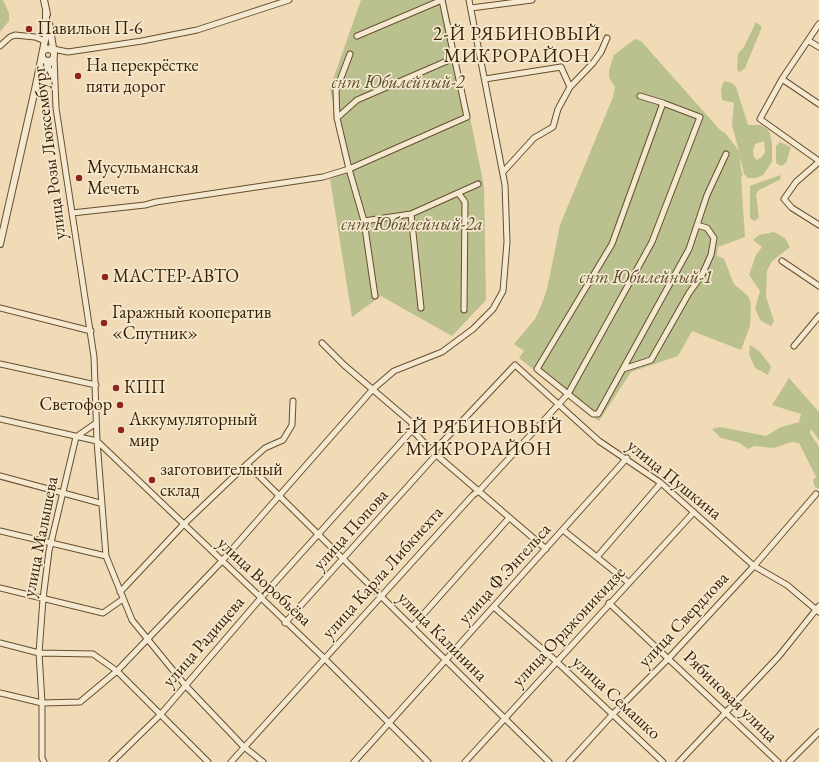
<!DOCTYPE html>
<meta charset="utf-8">
<style>
body{margin:0}
canvas{display:block;background:#f0dbb6}
</style>
<canvas width="819" height="762"></canvas>
<script>
const ctx = document.querySelector('canvas').getContext('2d');
ctx.lineJoin = 'round';
function fillPath(path, color) { ctx.fillStyle = color; ctx.fill(path, 'evenodd'); }
const poly = rows => new Path2D(rows.map(r => 'M' + r).join(''));
function trace(path, color, width, dash) { ctx.strokeStyle = color; ctx.lineWidth = width; ctx.lineCap = dash ? 'butt' : 'round'; ctx.setLineDash(dash || []); ctx.stroke(path); }
function drawText(font, color, halo, rows, align = 'center') {
  ctx.font = font + ' "EB Garamond",serif'; ctx.lineWidth = 3.5; ctx.setLineDash([]); ctx.textBaseline = 'middle'; ctx.strokeStyle = halo; ctx.fillStyle = color; for (const [text, x, y, turn = 0] of rows) {
    ctx.save(); ctx.translate(x, y); ctx.rotate((+turn || 0) * Math.PI / 180); ctx.textAlign = isNaN(turn) ? turn : align; if (halo) ctx.strokeText(text, 0, 0); ctx.fillText(text, 0, 0); ctx.restore();
  }
}
fillPath(poly([
 [0,0,3,0,9,13,9,21,0,32],
 [361,0,446,0,484,186,486,300,452,336,381,296,352,317,330,179,346,172,330,88],
 [756,22,762,27,745,68,740,72,737,70,738,54,744,47],
 [635,39,641,41,720,130,726,134,739,151,732,125,734,103,722,100,721,89,724,81,732,83,736,87,748,125,761,125,769,131,772,142,772,162,763,175,756,178,748,178,744,174,740,156,741,170,743,175,741,176,745,237,718,247,717,256,724,259,734,284,748,296,751,304,750,326,741,350,692,331,678,356,631,372,599,421,519,358,524,351,514,344,535,319,541,306,547,289,560,225,613,97,615,87,609,78,609,70,614,55],
 [764,141,765,152,762,157,757,160,754,157,753,150,755,144],
 [780,142,791,147,786,163,781,166,776,163,776,146],
 [780,175,781,179,759,190,756,194,759,218,754,221,750,218,750,186],
 [774,232,785,238,790,247,772,261,767,271,766,297,774,321,771,326,761,321,755,309,760,291,749,275,756,255,762,247,753,240,759,235],
 [750,345,759,351,771,366,768,375,755,368,749,354],
 [789,378,819,412,819,440,811,429,810,433,819,447,819,489,815,487,813,480,816,477,799,443,792,442,774,448,754,446,748,449,740,443,721,438,712,429,720,427,766,436,781,427,799,422,801,414,772,405]
]), '#bac08e');
const minor = poly([
 [471,8,532,0],
 [819,24,782,79,760,119,819,161],
 [809,41,819,47],
 [0,46,10,37,15,35,35,37,45,41],
 [48,48,68,52,142,41,197,30,289,0],
 [350,54,336,91,337,118,349,169,364,221,375,296],
 [54,57,56,108,94,357,97,441,106,556,132,620,185,685,243,746,263,762],
 [45,60,52,75],
 [485,79,561,67,570,87],
 [782,79,819,104],
 [640,96,663,103],
 [337,118,357,100,454,58],
 [819,162,796,182,784,199,792,208,819,225],
 [503,172,534,138,553,127,558,109,570,87,593,63,601,52,607,38],
 [459,194,465,202,464,310],
 [72,213,145,205,156,202,323,177,349,169,467,117,442,0,357,36],
 [411,214,421,308],
 [364,221,411,214,478,184],
 [782,261,819,286],
 [0,308,91,331],
 [322,343,344,365,412,423,412,430,433,452,546,549],
 [794,346,819,316],
 [0,364,96,385],
 [623,369,651,360,689,293,702,275,711,255,714,238,707,228,697,225],
 [0,419,97,441,324,658,428,762],
 [433,452,515,365,599,441,661,483,754,566,787,585,819,612],
 [247,464,549,762],
 [0,476,100,503],
 [563,530,629,583],
 [0,531,106,556],
 [597,557,661,483],
 [0,588,103,613,123,599],
 [120,592,183,525,247,464,265,448,283,440,292,425,293,401],
 [609,603,778,762],
 [494,607,556,661,663,762],
 [285,623,436,455],
 [412,627,509,518],
 [0,643,39,653,93,654,117,671,208,762],
 [0,693,42,703,80,702,117,671,221,562,373,389,394,371,442,352,473,329,493,309,503,291,507,242,505,185,469,0],
 [44,762,42,758,42,703,39,653,43,599,49,551,76,437,96,423],
 [112,762,161,714,260,599,412,430],
 [231,762,473,495,479,491,568,394,652,242,700,117,663,103,612,244,537,369,568,394,593,414,598,414,689,249,707,195,726,154],
 [354,762,627,458],
 [465,762,694,512],
 [569,762,612,715,669,658,754,566,816,494],
 [679,762,779,656,819,606],
 [789,762,819,732]
]);
const tertiary = poly([
 [44,0,47,14],
 [49,23,54,54],
 '42 55a6 6 0 1 1 12 0a6 6 0 1 1-12 0Z',
 [40,76,52,60],
 [0,244,36,85,46,35,46,11]
]);
trace(minor, '#664e2e', 7);
trace(tertiary, '#664e2e', 8);
trace(minor, '#f5e8d0', 5);
trace(tertiary, '#f5e8d0', 6);
for (const [x, y, r, color] of [
 [29,29,4,"#8f2418"],
 [78,76,4,"#8f2418"],
 [79,178,4,"#8f2418"],
 [105,277,4,"#8f2418"],
 [104,323,4,"#8f2418"],
 [116,388,4,"#8f2418"],
 [120,405,4,"#8f2418"],
 [121,430,4,"#8f2418"],
 [152,480,4,"#8f2418"]
]) { const dot = new Path2D(); dot.arc(x, y, r, 0, 2 * Math.PI); ctx.fillStyle = color; ctx.fill(dot); trace(dot, '#f5e8d0', 1.5); }
drawText('18px', '#381f00', '#f5e8d0', [
 ["Павильон П-6",37,29],
 ["На перекрёстке",86,66],
 ["пяти дорог",86,87],
 ["Мусульманская",87,168],
 ["Мечеть",87,189],
 ["МАСТЕР-АВТО",113,277],
 ["Гаражный кооператив",112,313],
 ["«Спутник»",112,334],
 ["КПП",124,388],
 ["Светофор",112,405,"right"],
 ["Аккумуляторный",129,420],
 ["мир",129,441],
 ["заготовительный",160,470],
 ["склад",160,491]
], 'left');
drawText('italic 18px', '#5f4f2b', '#f5e8d0', [
 ["снт Юбилейный-2",398,83],
 ["снт Юбилейный-2а",412,225],
 ["снт Юбилейный-1",646,278]
]);
drawText('18px', '#381f00', '#f5e8d0', [
 ["улица Розы Люксембург",50,153,-97],
 ["улица Пушкина",674,480,39],
 ["улица Попова",351,530,-48],
 ["улица Малышева",41,537,-79],
 ["улица Карла Либкнехта",383,573,-48],
 ["улица Ф.Энгельса",505,574,-48],
 ["улица Воробьёва",264,582,43],
 ["улица Свердлова",684,620,-47],
 ["улица Орджоникидзе",569,627,-47],
 ["улица Калинина",442,637,45],
 ["улица Радищева",204,642,-49],
 ["Рябиновая улица",730,697,44],
 ["улица Семашко",616,698,43]
]);
ctx.letterSpacing = '1px';
drawText('19px', '#381f00', '#f5e8d0', [
 ["2-Й РЯБИНОВЫЙ",517,35],
 ["МИКРОРАЙОН",517,57],
 ["1-Й РЯБИНОВЫЙ",479,428],
 ["МИКРОРАЙОН",479,450]
]);
ctx.letterSpacing = '0px';
</script>
